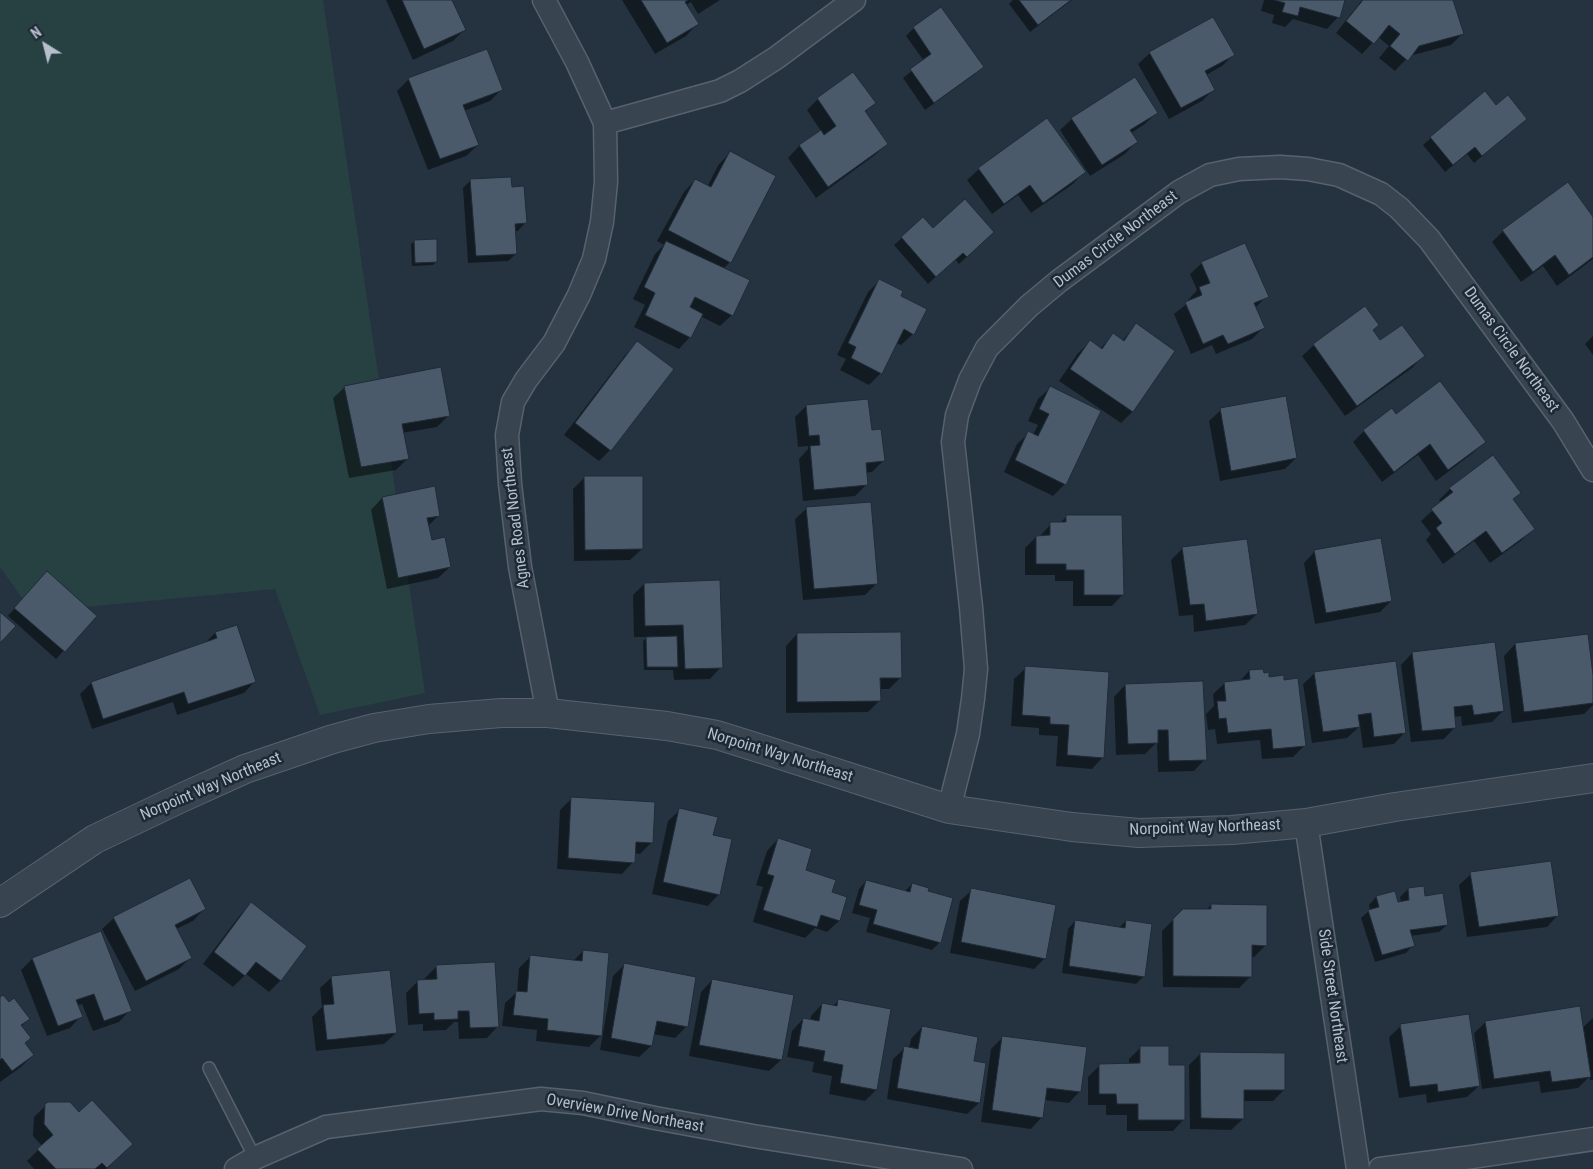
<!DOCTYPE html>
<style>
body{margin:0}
#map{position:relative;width:1593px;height:1169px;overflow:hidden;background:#253341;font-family:"Roboto Condensed",sans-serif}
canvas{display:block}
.north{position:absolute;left:20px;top:20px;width:50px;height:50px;-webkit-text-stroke:4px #1e2936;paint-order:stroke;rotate:324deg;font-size:14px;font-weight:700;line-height:20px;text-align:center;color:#b6bfcb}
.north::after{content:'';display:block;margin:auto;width:18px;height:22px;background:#b6bfcb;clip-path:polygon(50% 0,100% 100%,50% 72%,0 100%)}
</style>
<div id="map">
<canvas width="1593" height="1169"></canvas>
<div class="north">N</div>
</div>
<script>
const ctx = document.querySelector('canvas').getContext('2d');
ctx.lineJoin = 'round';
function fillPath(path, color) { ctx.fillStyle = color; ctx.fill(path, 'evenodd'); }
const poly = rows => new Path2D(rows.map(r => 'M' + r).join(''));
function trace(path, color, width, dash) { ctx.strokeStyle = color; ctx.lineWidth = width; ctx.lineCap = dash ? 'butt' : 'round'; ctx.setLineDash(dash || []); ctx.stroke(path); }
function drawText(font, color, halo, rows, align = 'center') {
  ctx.font = font + ' "Roboto Condensed",sans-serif'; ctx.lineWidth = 5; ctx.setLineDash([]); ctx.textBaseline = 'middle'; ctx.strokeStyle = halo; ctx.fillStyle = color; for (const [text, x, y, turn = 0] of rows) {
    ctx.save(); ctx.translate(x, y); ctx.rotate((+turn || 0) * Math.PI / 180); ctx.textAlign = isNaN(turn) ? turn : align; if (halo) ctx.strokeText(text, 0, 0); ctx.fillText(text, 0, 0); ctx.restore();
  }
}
fillPath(poly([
 [0,0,323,0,425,693,320,715,275,589,32,612,0,567]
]), '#274142');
fillPath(poly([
 [386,0,451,0,464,30,453,41,413,60],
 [622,0,720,0,698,14,691,2,686,5,697,24,686,36,655,54],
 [1013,0,1072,0,1030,32,1009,4],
 [1264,0,1343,0,1338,17,1327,29,1293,19,1285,27,1272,23,1274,15,1261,11],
 [1362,0,1452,0,1463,33,1451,45,1409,56,1395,71,1379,58,1389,46,1378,37,1362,54,1336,33],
 [941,8,982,67,975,74,925,110,903,78,924,61,906,36,914,28],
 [486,50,501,90,490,101,464,111,478,145,466,156,428,170,397,91,408,80],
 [1150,53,1233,55,1222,66,1206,75,1214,89,1202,101,1169,119,1138,64],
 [818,99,874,103,865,112,887,144,875,155,816,198,788,158,799,146,821,131,807,110],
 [1496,107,1518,126,1474,163,1467,154,1445,172,1423,145,1431,138],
 [1156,113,1145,124,1131,133,1136,142,1125,154,1090,176,1060,130,1072,119],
 [730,153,730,262,723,269,732,315,720,326,700,316,690,337,679,349,634,327,645,305,633,299,655,254,664,245,657,241,684,192,695,180,707,187,719,164],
 [979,169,1084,172,1073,184,1031,213,1018,195,992,214,967,180],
 [471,180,510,188,525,223,518,231,514,231,516,254,508,261,468,263,463,188],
 [923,219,932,230,985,240,959,264,955,259,928,284,894,245],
 [1593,219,1593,259,1557,286,1543,266,1521,282,1492,242,1503,231],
 [415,241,436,262,433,265,412,266,411,244],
 [1202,263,1267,296,1255,308,1264,327,1252,339,1216,354,1212,345,1191,354,1174,314,1189,302,1188,300,1197,290,1190,274],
 [880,280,899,296,913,334,901,345,896,343,880,374,869,385,840,370,846,359,837,355,868,292],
 [1136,325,1174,351,1132,412,1121,423,1059,381,1078,353,1090,342,1100,349,1113,335,1122,341],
 [1372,331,1380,342,1423,356,1412,368,1345,416,1302,356,1314,345],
 [1593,336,1593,355,1585,344],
 [637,343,610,450,599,461,564,435,626,354],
 [345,387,449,415,437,427,402,433,407,459,396,470,349,478,333,398],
 [1050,388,1065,484,1053,496,1004,472,1017,444,1029,433,1033,435,1038,425,1028,421,1038,399],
 [806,406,870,431,883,461,872,472,865,473,866,485,855,496,803,501,799,459,808,449,808,446,798,447,795,417],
 [1221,410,1296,458,1285,469,1220,481,1209,421],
 [1396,416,1484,442,1473,453,1436,481,1418,455,1382,482,1353,442,1364,431],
 [585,477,642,549,630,560,574,561,573,489],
 [1450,489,1519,493,1512,500,1533,528,1522,540,1490,563,1474,541,1443,564,1426,540,1431,534,1421,521,1441,503,1439,500],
 [382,498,439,515,428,526,431,541,450,567,438,578,387,589,371,510],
 [807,508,877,583,865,595,803,600,795,519],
 [1067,516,1123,594,1112,606,1073,606,1073,581,1055,581,1055,575,1025,575,1025,548,1036,537,1039,537,1051,524,1059,524],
 [1183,548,1257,614,1245,625,1194,632,1193,615,1179,616,1171,560],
 [1315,551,1391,601,1380,612,1315,624,1304,563],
 [39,580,95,616,56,659,8,616],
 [719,581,721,667,710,679,674,680,673,670,644,670,643,641,648,637,634,637,633,595,644,584],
 [237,626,255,681,244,693,177,715,173,702,92,729,80,694,91,683,204,644,215,633],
 [797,634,900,678,889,689,879,689,879,701,868,712,786,713,786,646],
 [1515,644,1593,684,1593,705,1584,714,1512,723,1504,656],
 [1412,653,1503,711,1492,722,1462,726,1461,716,1454,717,1455,727,1444,739,1411,742,1401,665],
 [1026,668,1103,757,1092,769,1056,766,1058,736,1039,735,1039,728,1011,726,1014,679],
 [1262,670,1263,674,1305,745,1293,757,1262,759,1260,740,1217,744,1215,729,1208,730,1206,714,1214,706,1213,694,1225,683,1239,682,1249,671],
 [1315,673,1405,732,1394,744,1363,748,1360,726,1347,738,1312,743,1303,684],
 [1125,685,1205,759,1194,771,1158,772,1157,742,1145,754,1116,755,1114,697],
 [572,798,652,842,640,854,634,853,633,862,622,874,557,869,560,810],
 [680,810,712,836,719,894,708,906,652,894,668,821],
 [778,839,805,871,830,893,839,921,827,932,815,928,805,938,753,922,763,887,756,885,767,851],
 [1471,874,1558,915,1547,927,1467,937,1459,885],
 [866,881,904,892,912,884,927,892,940,942,932,950,866,932,870,918,852,913,859,889],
 [1423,887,1424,897,1447,925,1439,932,1410,936,1413,945,1406,953,1375,962,1361,918,1370,910,1369,905,1376,897,1394,892,1397,903,1401,902,1400,897,1408,889],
 [972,890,1045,958,1034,969,950,953,960,901],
 [251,904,281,980,269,992,246,974,233,987,203,964,240,915],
 [1211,905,1266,945,1254,957,1251,957,1251,976,1239,988,1163,987,1162,931,1183,910,1206,910],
 [204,909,193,921,176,929,190,958,179,969,135,991,102,929,114,918],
 [1075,921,1119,928,1126,921,1144,976,1136,984,1062,973,1068,929],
 [100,933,130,1010,119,1022,93,1031,82,1004,77,1006,81,1016,70,1028,47,1036,21,970,32,959],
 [583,951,601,1035,589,1047,536,1041,537,1030,502,1026,505,1003,517,992,519,968,531,956,573,961],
 [624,965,687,1026,675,1038,653,1034,651,1046,639,1057,600,1050,613,976],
 [437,966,498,1026,487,1038,459,1039,458,1022,454,1022,446,1030,423,1031,423,1024,408,1025,406,993,418,981,426,981,425,978],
 [332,977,396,1033,384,1044,316,1051,312,1017,322,1007,320,988],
 [712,980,781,1060,769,1071,689,1056,701,992],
 [0,999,28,1019,21,1027,24,1043,33,1055,21,1067,0,1082],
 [839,1000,876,1090,865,1101,829,1094,832,1076,812,1072,814,1062,787,1057,792,1031,803,1019,810,1021,811,1016,822,1004,833,1006],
 [1593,1018,1593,1080,1590,1080,1589,1077,1578,1088,1541,1093,1539,1081,1482,1089,1474,1033,1486,1022,1582,1028],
 [1401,1026,1479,1086,1467,1097,1427,1103,1426,1094,1399,1098,1389,1037],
 [922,1027,972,1062,979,1103,967,1114,887,1099,893,1059,905,1048,909,1048,911,1039],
 [1003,1037,1080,1091,1069,1103,1044,1100,1042,1117,1031,1129,981,1122,991,1049],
 [1140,1048,1168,1066,1184,1119,1173,1131,1127,1131,1127,1115,1106,1115,1106,1105,1088,1105,1088,1077,1100,1065,1129,1065,1129,1059],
 [1201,1053,1284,1090,1273,1101,1243,1101,1243,1119,1231,1130,1190,1129,1189,1065],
 [48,1103,120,1156,106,1169,34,1169,27,1161,42,1146,33,1136,34,1117]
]), '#0007');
const building = poly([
 [402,0,452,0,466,30,424,49,402,0],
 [641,0,688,0,685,2,699,24,667,43,641,0],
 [1019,0,1071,0,1038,25,1019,0],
 [1274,0,1345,0,1340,18,1300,7,1298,16,1282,12,1285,3,1274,0],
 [1363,0,1453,0,1464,34,1419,46,1408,61,1390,46,1400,34,1389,25,1374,44,1346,21,1363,0],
 [941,7,984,67,934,103,910,69,931,54,913,27,941,7],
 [1213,17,1235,55,1205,71,1215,90,1181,108,1149,52,1213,17],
 [487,49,503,90,463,105,479,145,440,159,408,78,487,49],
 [853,72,876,103,865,111,888,144,828,187,799,145,821,130,824,135,836,126,817,98,853,72],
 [1135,77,1158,113,1130,130,1138,142,1102,165,1071,118,1135,77],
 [1485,91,1496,105,1508,95,1527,119,1482,156,1475,147,1453,165,1430,137,1485,91],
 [1047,118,1086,172,1043,203,1030,185,1004,204,978,168,1047,118],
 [730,151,776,176,731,263,668,230,695,179,711,187,730,151],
 [511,177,512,187,524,186,527,223,515,224,517,254,476,256,470,179,511,177],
 [1568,182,1593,217,1593,257,1569,275,1555,255,1533,272,1502,230,1568,182],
 [965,199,994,232,967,257,963,253,936,277,901,237,923,217,933,228,965,199],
 [437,239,437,262,415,263,414,240,437,239],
 [666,241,750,280,733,316,695,297,690,307,703,314,691,338,645,315,655,293,644,287,666,241],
 [1245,243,1269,297,1254,303,1265,328,1228,344,1223,335,1203,344,1185,302,1202,295,1199,287,1210,283,1201,262,1245,243],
 [879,279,903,291,901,296,927,309,914,335,904,329,882,374,851,358,856,347,848,343,879,279],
 [1365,306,1379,325,1373,330,1380,340,1402,325,1425,356,1357,406,1313,344,1365,306],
 [1136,323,1175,351,1133,412,1070,369,1090,340,1102,349,1113,333,1124,341,1136,323],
 [637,341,674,369,611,451,575,423,637,341],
 [441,367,450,416,402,424,409,459,361,467,344,386,441,367],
 [1440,381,1486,442,1448,470,1430,444,1394,472,1363,430,1392,408,1396,414,1440,381],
 [1050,386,1101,411,1066,485,1015,460,1028,431,1038,436,1049,414,1039,409,1050,386],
 [1286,396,1297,458,1231,471,1220,408,1286,396],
 [868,399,872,430,881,429,885,461,866,463,868,485,814,490,810,446,820,445,819,435,809,436,806,405,868,399],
 [1493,455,1521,493,1513,499,1535,529,1502,553,1486,531,1455,554,1436,528,1442,523,1431,509,1453,492,1449,488,1493,455],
 [584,476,643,476,643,549,585,550,584,476],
 [435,486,440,516,427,518,432,540,445,537,451,567,398,578,382,497,435,486],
 [871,502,878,584,814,589,806,507,871,502],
 [1066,515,1122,515,1124,595,1084,595,1084,570,1066,570,1066,564,1036,564,1036,536,1050,535,1050,522,1066,522,1066,515],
 [1381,538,1392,601,1326,613,1314,550,1381,538],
 [1247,539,1258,614,1206,621,1204,604,1190,605,1182,547,1247,539],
 [47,571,97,616,65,652,14,608,47,571],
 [720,580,723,668,685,669,683,625,645,626,644,583,720,580],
 [0,612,16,626,0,643,0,612],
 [237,625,256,682,188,704,184,692,103,719,91,682,217,638,215,632,237,625],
 [901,632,902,678,880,678,881,701,797,702,797,633,901,632],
 [1588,634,1593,675,1593,703,1524,712,1515,643,1588,634],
 [677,636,678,667,647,667,646,637,677,636],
 [1495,642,1504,711,1474,715,1472,705,1454,707,1456,728,1422,731,1412,652,1495,642],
 [1396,661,1406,733,1374,737,1371,713,1358,715,1360,727,1323,732,1314,672,1396,661],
 [1025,666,1109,672,1104,758,1067,755,1069,725,1050,724,1050,717,1022,715,1025,666],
 [1263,669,1264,673,1269,672,1269,677,1284,675,1284,680,1298,678,1306,746,1273,749,1271,729,1228,733,1226,718,1219,719,1217,701,1226,701,1224,682,1250,679,1249,670,1263,669],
 [1203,681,1207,760,1169,761,1168,730,1158,730,1158,743,1128,744,1125,684,1203,681],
 [571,797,655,802,653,843,636,842,635,863,568,858,571,797],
 [679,808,718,817,713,835,732,839,720,895,663,882,679,808],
 [778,838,812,849,806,870,836,880,832,892,847,897,840,921,821,915,817,927,763,910,774,876,767,874,778,838],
 [1551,861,1559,916,1479,927,1470,872,1551,861],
 [190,878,206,909,175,925,192,958,146,981,113,917,190,878],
 [866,880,910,892,912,883,929,888,928,891,953,898,941,943,873,924,877,910,859,905,866,880],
 [1424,886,1425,896,1443,893,1448,925,1410,930,1415,946,1382,955,1368,910,1379,907,1376,896,1395,891,1398,902,1409,900,1408,888,1424,886],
 [971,888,1056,905,1046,959,961,942,971,888],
 [251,902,307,946,281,981,256,962,245,976,214,952,251,902],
 [1211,904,1267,905,1267,946,1252,945,1252,977,1173,976,1173,919,1183,909,1211,909,1211,904],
 [1075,920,1125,928,1126,920,1152,924,1145,977,1069,966,1075,920],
 [101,931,132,1011,104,1021,94,994,76,1000,83,1017,58,1026,32,958,101,931],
 [583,950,609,953,602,1036,547,1030,548,1019,513,1015,516,991,527,992,530,955,582,961,583,950],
 [495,962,499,1027,470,1028,469,1011,458,1011,458,1019,434,1020,434,1013,419,1014,417,980,437,979,436,965,495,962],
 [624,963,696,977,688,1027,657,1021,652,1046,611,1038,624,963],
 [390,970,397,1033,327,1040,323,1005,334,1004,331,976,390,970],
 [712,979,794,995,782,1060,699,1045,712,979],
 [3,995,9,1002,14,998,30,1019,21,1025,31,1038,25,1043,34,1055,12,1071,2,1058,0,1060,0,997,3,995],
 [838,999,891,1009,877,1090,840,1083,843,1065,823,1061,825,1051,798,1046,803,1018,819,1021,822,1003,837,1006,838,999],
 [1580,1006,1591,1077,1552,1082,1550,1071,1494,1079,1485,1021,1580,1006],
 [1469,1014,1480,1086,1438,1092,1437,1084,1410,1087,1400,1024,1469,1014],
 [922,1026,978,1037,974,1061,986,1063,980,1103,897,1088,904,1046,918,1049,922,1026],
 [1002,1036,1087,1047,1081,1092,1047,1088,1043,1118,992,1110,1002,1036],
 [1140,1046,1169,1046,1169,1065,1185,1065,1185,1120,1138,1120,1138,1104,1117,1104,1116,1094,1099,1094,1099,1064,1140,1063,1140,1046],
 [1200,1052,1285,1053,1285,1090,1244,1090,1244,1119,1201,1118,1200,1052],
 [92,1100,133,1144,107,1168,102,1163,95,1169,56,1169,37,1149,53,1135,44,1124,45,1104,48,1102,70,1102,79,1112,92,1100]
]);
fillPath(building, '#4b5a6a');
trace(building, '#202b38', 1);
const service = poly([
 [209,1068,255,1158]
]);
const minor = poly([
 [544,0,577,62,605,123,606,182,602,222,594,259,579,295,554,343,526,380,513,402,507,435,510,484,520,567,548,713],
 [605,123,720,91,740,81,776,58,854,0],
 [949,809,968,734,973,699,976,669,971,607,953,442,957,415,970,380,987,348,1029,306,1059,281,1179,192,1210,175,1239,169,1280,167,1308,169,1339,175,1381,194,1399,208,1429,239,1563,421,1593,470],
 [1306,823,1358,1169],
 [236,1169,255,1158,326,1127,541,1099,583,1103,655,1118,753,1136,961,1169],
 [1380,1169,1472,1157,1593,1139]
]);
const tertiary = poly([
 [0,903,95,839,179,799,245,769,333,739,374,728,429,719,501,713,548,713,667,726,717,735,768,751,949,809,1072,827,1139,833,1232,830,1306,823,1395,807,1593,778]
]);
trace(service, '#57626e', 14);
trace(minor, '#57626e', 25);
trace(tertiary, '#57626e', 30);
trace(service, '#394451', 11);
trace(minor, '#394451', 22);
trace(tertiary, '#394451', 28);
drawText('16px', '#b6bfcb', '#1e2936', [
 ["Dumas Circle Northeast",1116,240,-37],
 ["Dumas Circle Northeast",1511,350,54],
 ["Agnes Road Northeast",516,518,-97],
 ["Norpoint Way Northeast",780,756,17],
 ["Norpoint Way Northeast",211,787,-23],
 ["Norpoint Way Northeast",1205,828,-2],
 ["Side Street Northeast",1332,996,82],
 ["Overview Drive Northeast",625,1114,10]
]);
</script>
